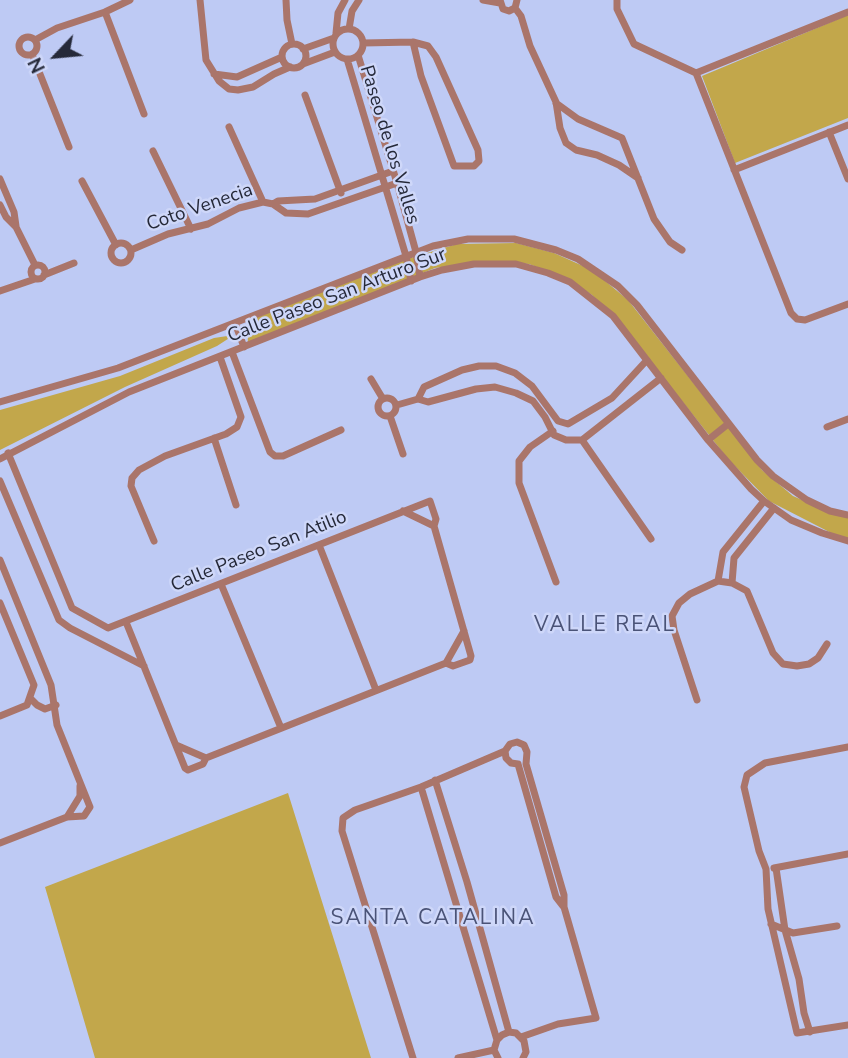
<!DOCTYPE html>
<style>
body{margin:0}
#map{position:relative;width:848px;height:1058px;overflow:hidden;background:#becaf4;font-family:"Nunito Sans",sans-serif}
canvas{display:block}
.north{position:absolute;left:21px;top:21px;width:70px;height:70px;-webkit-text-stroke:5px #ced7f9;paint-order:stroke;rotate:244deg;font-size:19px;font-weight:700;line-height:28px;text-align:center;color:#252939}
.north::after{content:'';display:block;margin:auto;width:24px;height:32px;background:#252939;clip-path:polygon(50% 0,100% 100%,50% 72%,0 100%)}
</style>
<div id="map">
<canvas width="848" height="1058"></canvas>
<div class="north">N</div>
</div>
<script>
const ctx = document.querySelector('canvas').getContext('2d');
ctx.lineJoin = 'round';
function fillPath(path, color) { ctx.fillStyle = color; ctx.fill(path, 'evenodd'); }
const poly = rows => new Path2D(rows.map(r => 'M' + r).join(''));
function trace(path, color, width, dash) { ctx.strokeStyle = color; ctx.lineWidth = width; ctx.lineCap = dash ? 'butt' : 'round'; ctx.setLineDash(dash || []); ctx.stroke(path); }
function drawText(font, color, halo, rows, align = 'center') {
  ctx.font = font + ' "Nunito Sans",sans-serif'; ctx.lineWidth = 5; ctx.setLineDash([]); ctx.textBaseline = 'middle'; ctx.strokeStyle = halo; ctx.fillStyle = color; for (const [text, x, y, turn = 0] of rows) {
    ctx.save(); ctx.translate(x, y); ctx.rotate((+turn || 0) * Math.PI / 180); ctx.textAlign = isNaN(turn) ? turn : align; if (halo) ctx.strokeText(text, 0, 0); ctx.fillText(text, 0, 0); ctx.restore();
  }
}
fillPath(poly([
 [848,15,848,118,735,163,702,76],
 [516,243,554,253,592,270,628,300,762,470,793,496,832,513,848,516,848,538,841,538,769,501,728,459,620,323,592,295,568,279,529,264,486,261,435,268,248,344,247,321,404,260,457,244],
 [234,335,217,346,125,387,0,450,0,410,120,376,214,338],
 [288,793,371,1058,95,1058,45,887]
]), '#c2a74b');
trace(poly([
 [200,0,206,60,219,81,229,89,238,90,253,87,274,74,290,67],
 [286,0,287,20,292,44],
 [483,0,500,3],
 [500,0,503,9,509,11,515,8,517,0],
 [617,0,617,9,634,44,696,73,791,313,797,319,805,320,848,304],
 [515,8,521,16,530,46,556,102,560,128,566,143,576,150,597,155,619,165,638,178],
 [105,12,144,114],
 [349,29,352,11,359,0],
 '333 44a15 15 0 1 1 30 0a15 15 0 1 1-30 0Z',
 [336,33,338,13,345,0],
 '19 46a9 9 0 1 1 18 0a9 9 0 1 1-18 0Z',
 [35,40,57,28,105,12,130,0],
 [363,43,413,42,428,46,436,57,478,150,479,161,474,166,454,166,421,76,413,42],
 '282 56a12 12 0 1 1 24 0a12 12 0 1 1-24 0Z',
 [303,49,334,38],
 [32,54,69,147],
 [358,55,397,183,416,252,420,277],
 [347,59,406,256,411,281],
 [303,64,335,52],
 [696,73,848,12],
 [214,74,237,77,282,57],
 [305,95,341,193],
 [556,103,578,119,622,138,654,219,670,242,682,250],
 [229,127,263,202],
 [829,132,848,179],
 [153,151,191,229],
 [734,170,848,125],
 [0,179,14,212,16,226],
 [82,181,116,245],
 [273,204,278,201,315,199,393,171],
 [0,205,6,217,16,227,35,265],
 '111 253a10 10 0 1 1 20 0a10 10 0 1 1-20 0Z',
 [131,250,168,234,208,224,239,208,263,202,273,204,286,213,308,214,397,183],
 '31 272a7 7 0 1 1 14 0a7 7 0 1 1-14 0Z',
 [44,275,74,263],
 [0,291,35,279],
 [235,323,244,347],
 [232,352,270,452,275,456,283,456,341,430],
 [371,379,383,399],
 '378 407a9 9 0 1 1 18 0a9 9 0 1 1-18 0Z',
 [418,399,424,387,462,370,479,366,496,366,515,373,532,386,558,421,568,424,612,398,647,360],
 [0,402,118,368,433,246,468,239,514,239,556,250,578,259,618,286,637,305,757,460,773,476,807,500,830,511,848,515],
 [397,405,418,399,428,402,476,389,495,387,516,393,533,401,545,417,554,435,566,440,582,440,661,378],
 [390,416,403,454],
 [827,427,848,419],
 [553,431,530,447,519,461,519,483,556,582],
 [214,438,236,505],
 [582,440,651,539],
 [708,440,728,424],
 [8,453,72,608,108,628,430,501,436,519,434,526,471,656,470,660,453,666,446,663,206,758,203,764,188,770,185,768,126,622],
 [0,459,129,392,420,277,442,270,474,264,516,264,548,273,570,282,613,316,708,440,751,489,764,501,791,520,822,533,848,541],
 [0,481,59,620,70,628,144,666],
 [403,511,434,526],
 [154,541,131,486,132,478,139,470,165,456,226,434,237,427,241,417,220,357],
 [319,545,376,690],
 [0,560,51,685,57,725,90,807,84,816,67,817,0,843],
 [718,581,723,552,764,501],
 [732,583,734,558,774,508],
 [221,584,281,728],
 [0,603,34,685,27,705,0,716],
 [446,663,464,631],
 [30,698,37,705,45,709,56,705],
 [697,700,674,630,672,616,679,603,690,594,718,581,732,583,747,591,773,653,783,664,797,666,809,664,818,658,827,644],
 [176,745,206,758],
 [848,747,765,763,747,775,744,787,759,851,766,869,768,909,797,1033,848,1025],
 [505,751,506,758,511,763,518,764],
 [518,764,556,897,563,906],
 [435,780,467,882,509,1032],
 [421,787,497,1040],
 [67,817,80,796,80,786],
 [774,868,848,854],
 [776,868,785,930,799,979,804,1013,810,1032],
 [771,924,793,933,837,926],
 [413,1058,342,831,343,818,355,810,421,787,505,751,510,744,517,742,524,745,527,752,526,764,564,895,564,907,596,1018,558,1024,521,1037],
 [458,1058,494,1050],
 [498,1058,494,1050,497,1040,502,1035,509,1032,516,1033,524,1041,526,1052,523,1058]
]), '#aa756a', 7);
drawText('19px', '#252939', '#ced7f9', [
 ["Paseo de los Valles",389,145,73],
 ["Coto Venecia",200,208,-19],
 ["Calle Paseo San Arturo Sur",337,296,-21],
 ["Calle Paseo San Atilio",259,552,-22]
]);
ctx.letterSpacing = '2px';
drawText('21px', '#4a5377', '#ced7f9', [
 ["VALLE REAL",605,626],
 ["SANTA CATALINA",433,919]
]);
ctx.letterSpacing = '0px';
</script>
